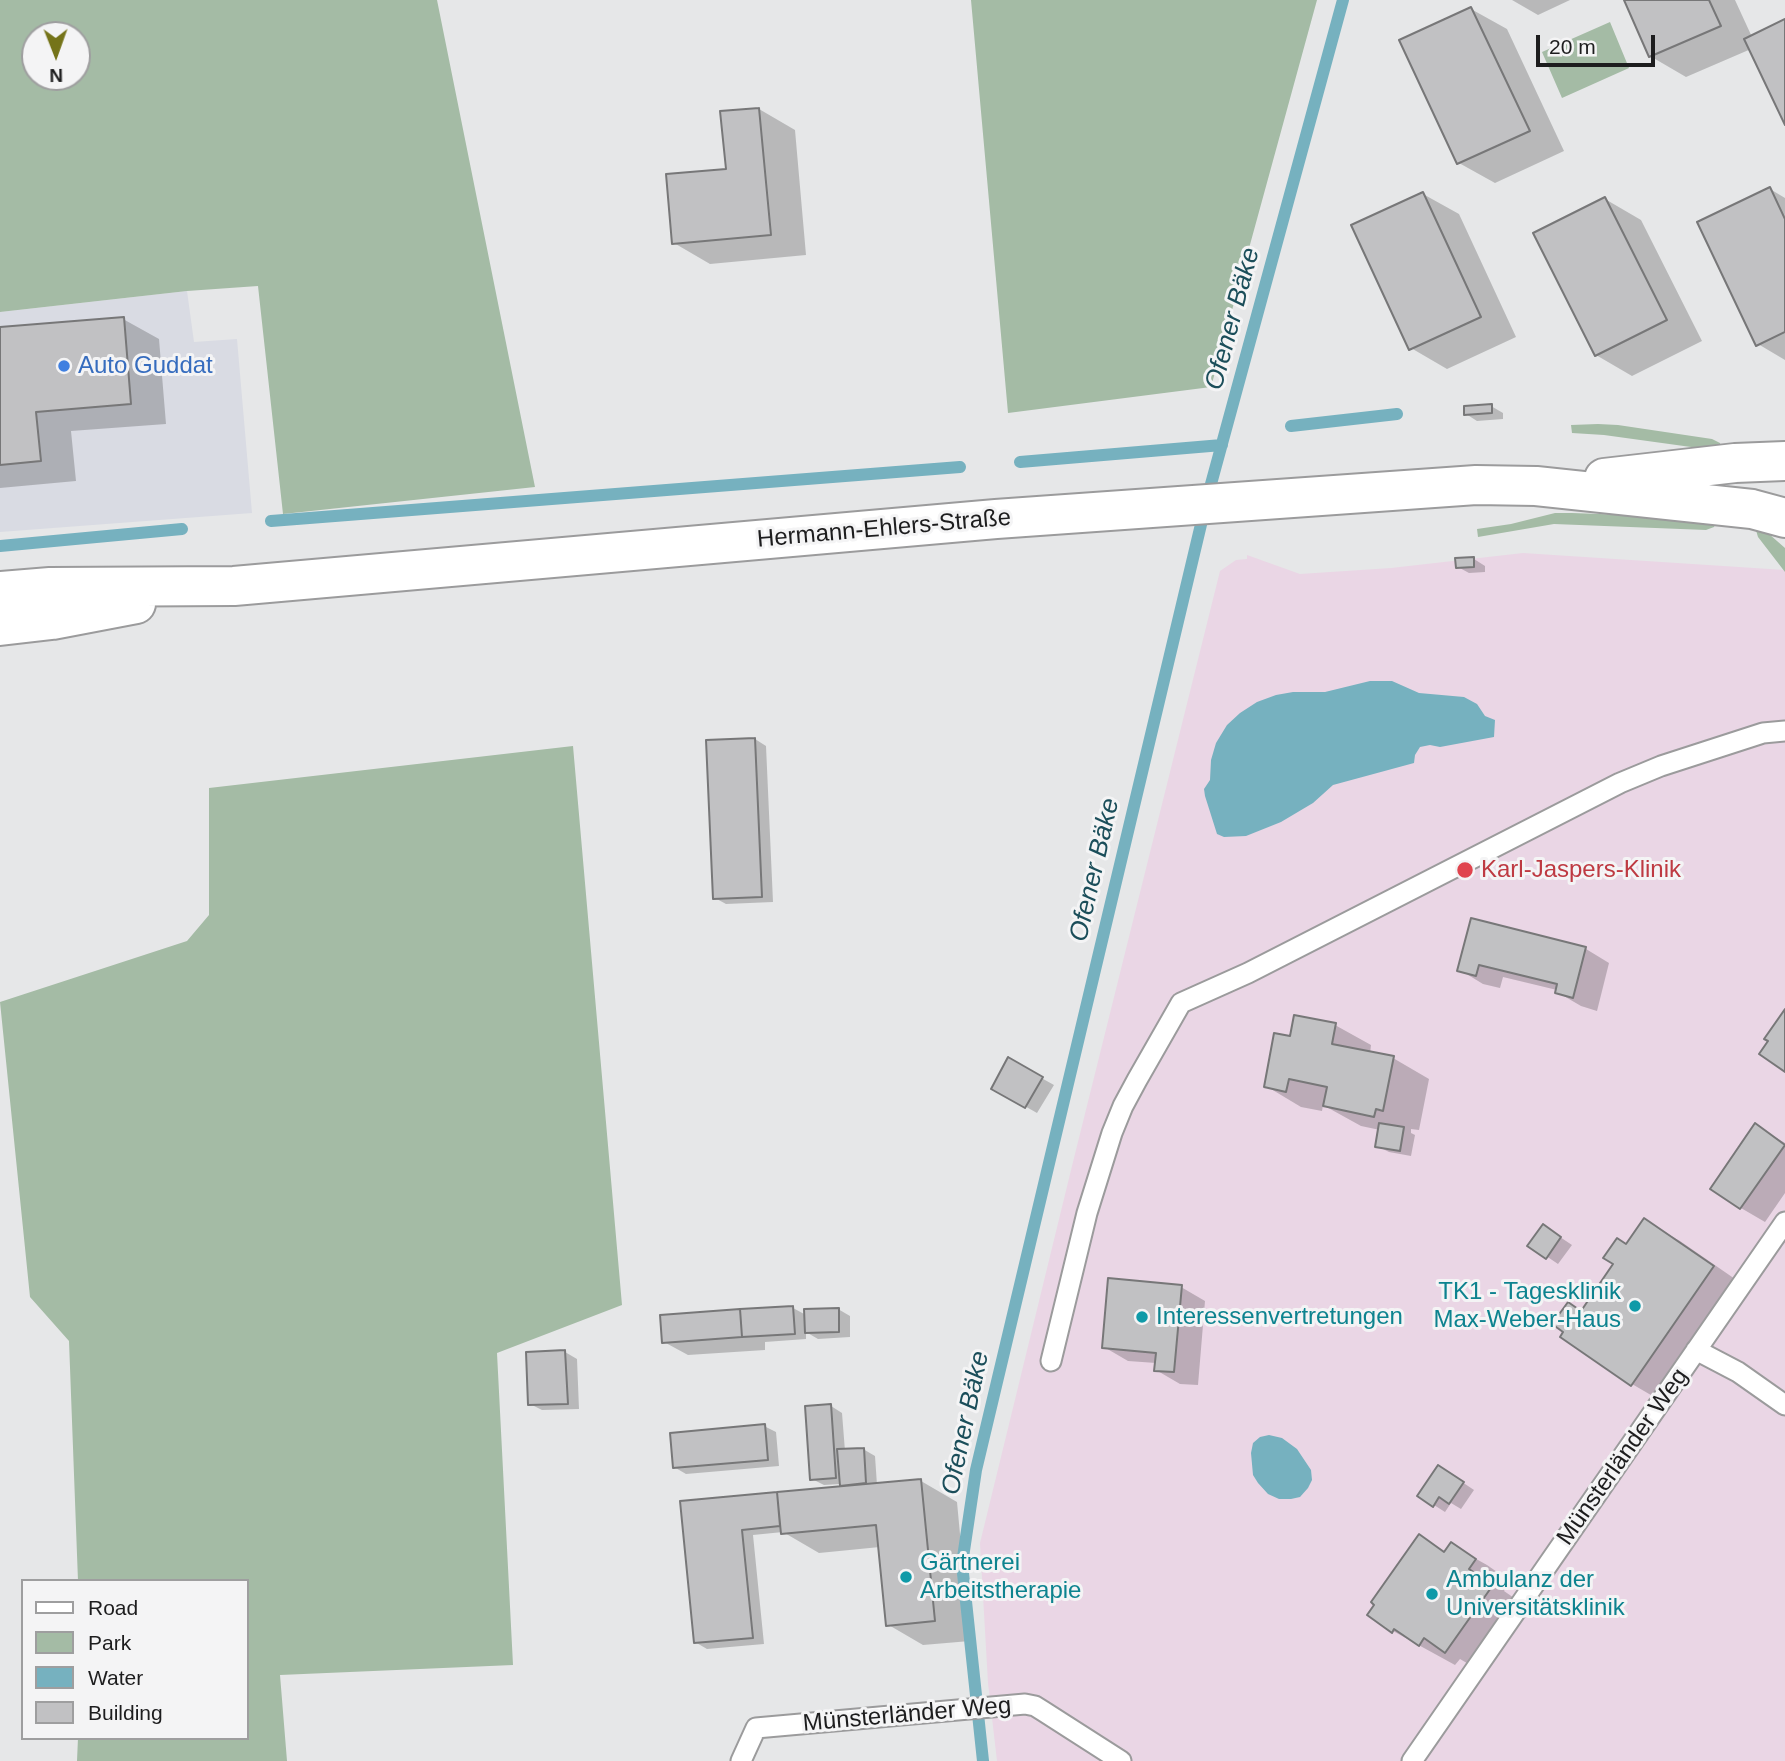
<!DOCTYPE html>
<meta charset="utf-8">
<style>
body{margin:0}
#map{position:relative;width:1785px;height:1761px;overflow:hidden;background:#e6e7e8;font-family:Helvetica,sans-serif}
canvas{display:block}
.legend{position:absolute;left:21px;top:1579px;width:228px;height:161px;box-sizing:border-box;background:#f4f4f5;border:2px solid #9e9e9f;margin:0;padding:9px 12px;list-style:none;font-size:21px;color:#1d1d1e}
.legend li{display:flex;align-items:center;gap:14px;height:35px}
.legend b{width:35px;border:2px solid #9e9e9f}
.north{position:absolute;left:21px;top:21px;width:70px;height:70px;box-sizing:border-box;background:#f4f4f5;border:2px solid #9e9e9f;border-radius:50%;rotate:179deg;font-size:19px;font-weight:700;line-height:28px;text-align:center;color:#1d1d1e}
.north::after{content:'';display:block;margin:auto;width:24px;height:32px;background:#757419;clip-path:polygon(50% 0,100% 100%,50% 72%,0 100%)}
.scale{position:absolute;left:1536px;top:35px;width:119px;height:32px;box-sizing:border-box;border:4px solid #1d1d1e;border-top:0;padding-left:9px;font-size:21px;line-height:24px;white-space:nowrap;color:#1d1d1e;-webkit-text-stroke:5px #f4f4f5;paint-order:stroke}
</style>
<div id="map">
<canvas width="1785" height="1761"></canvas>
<ul class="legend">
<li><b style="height:9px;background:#fff"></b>Road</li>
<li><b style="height:19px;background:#a4bba5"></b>Park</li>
<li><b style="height:19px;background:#76b1bf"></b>Water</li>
<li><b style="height:19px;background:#c1c1c3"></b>Building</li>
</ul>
<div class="north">N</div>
<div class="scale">20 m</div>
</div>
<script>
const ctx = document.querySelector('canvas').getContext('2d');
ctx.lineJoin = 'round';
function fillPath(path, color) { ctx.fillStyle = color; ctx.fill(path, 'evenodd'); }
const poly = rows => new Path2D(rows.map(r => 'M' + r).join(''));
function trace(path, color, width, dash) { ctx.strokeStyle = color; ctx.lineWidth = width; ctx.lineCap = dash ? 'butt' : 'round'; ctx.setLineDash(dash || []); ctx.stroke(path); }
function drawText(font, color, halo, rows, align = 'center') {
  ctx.font = font + ' Helvetica,sans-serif'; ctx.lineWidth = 6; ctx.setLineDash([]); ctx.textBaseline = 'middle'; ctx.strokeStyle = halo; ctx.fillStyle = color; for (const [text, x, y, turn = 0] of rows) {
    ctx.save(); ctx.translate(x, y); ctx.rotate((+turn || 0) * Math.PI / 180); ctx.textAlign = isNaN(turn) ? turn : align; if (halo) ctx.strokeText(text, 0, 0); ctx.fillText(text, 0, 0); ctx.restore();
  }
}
fillPath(poly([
 [187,291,194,342,237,339,252,513,0,532,0,312]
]), '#d9dbe3');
fillPath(poly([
 [1523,553,1785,570,1785,1761,997,1761,988,1683,980,1543,1072,1166,1220,571,1236,560,1247,559,1247,555,1300,574,1391,568]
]), '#ead6e5');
fillPath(poly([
 [0,0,437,0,535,487,283,514,258,286,187,291,0,312],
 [35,35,77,35,77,77,35,77],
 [971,0,1317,0,1211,387,1008,413],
 [1610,22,1629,68,1562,98,1542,52],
 [1598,424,1618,425,1712,439,1720,443,1721,449,1691,447,1604,435,1572,433,1571,425],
 [1555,513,1572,513,1654,516,1716,523,1714,527,1706,530,1554,524,1478,537,1477,529,1511,524],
 [1755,527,1769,534,1785,548,1785,572,1758,537],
 [573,746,622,1305,497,1353,513,1665,280,1675,287,1761,77,1761,78,1738,247,1738,247,1581,78,1581,69,1341,30,1297,0,1002,187,941,209,915,209,788]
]), '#a4bba5');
fillPath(poly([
 [1370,681,1392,681,1419,693,1464,697,1477,704,1485,716,1495,720,1494,737,1440,747,1430,745,1420,747,1415,755,1414,763,1333,785,1313,803,1281,822,1246,836,1224,837,1217,834,1205,796,1204,789,1210,780,1211,760,1216,743,1227,725,1240,713,1257,702,1276,695,1293,692,1325,692],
 [1269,1435,1282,1438,1297,1449,1311,1470,1312,1480,1308,1488,1300,1497,1291,1499,1279,1499,1268,1494,1258,1483,1253,1475,1251,1453,1253,1443,1260,1437]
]), '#76b1bf');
fillPath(poly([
 [1512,0,1570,0,1538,15],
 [1625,0,1735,0,1752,37,1785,21,1785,121,1751,49,1686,77,1650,56],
 [1471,9,1507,29,1564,151,1495,183,1459,163],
 [759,109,795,130,806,255,710,264,674,243,727,170],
 [1770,189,1785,198,1785,360,1758,344],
 [1423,194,1459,214,1516,337,1447,369,1411,348],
 [1605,199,1641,220,1702,341,1632,376,1596,355],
 [123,319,159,339,166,424,71,431,76,481,0,488,0,329],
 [1491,406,1503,413,1503,419,1477,421,1466,414],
 [1474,559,1485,566,1485,572,1469,573,1458,567],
 [755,739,766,746,773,902,726,904,715,898],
 [1472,920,1586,949,1609,963,1597,1011,1581,1006,1557,992,1557,990,1503,977,1500,988,1483,984,1460,970],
 [1335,1025,1371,1045,1370,1054,1393,1058,1429,1079,1419,1130,1411,1129,1411,1133,1415,1135,1411,1156,1389,1152,1377,1146,1380,1130,1361,1126,1323,1105,1322,1111,1301,1107,1266,1086,1291,1038],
 [1009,1060,1054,1085,1037,1113,993,1088],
 [1756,1126,1785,1143,1785,1193,1765,1222,1741,1208,1713,1188],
 [1645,1221,1680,1241,1748,1288,1668,1405,1632,1384,1582,1312],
 [1554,1233,1572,1245,1558,1264,1530,1245],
 [1181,1287,1205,1301,1198,1385,1180,1384,1156,1370,1156,1363,1128,1361,1104,1347],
 [793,1308,806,1315,838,1309,850,1316,850,1337,818,1339,806,1332,806,1339,765,1342,765,1350,688,1355,664,1342],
 [565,1352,577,1359,579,1409,542,1410,530,1404],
 [831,1406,842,1413,845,1451,863,1449,875,1456,877,1485,921,1481,957,1502,970,1641,923,1645,887,1624,880,1547,819,1553,783,1532,753,1535,764,1644,707,1649,695,1642,682,1503,846,1488,840,1484,824,1485,812,1479],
 [764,1426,776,1432,779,1466,686,1474,674,1467],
 [1450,1474,1474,1490,1461,1509,1451,1503,1445,1512,1434,1505],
 [1419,1536,1446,1552,1451,1545,1487,1565,1510,1581,1504,1591,1527,1607,1482,1672,1460,1659,1455,1665,1393,1631]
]), '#0003');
trace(poly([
 [1291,426,1397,414],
 [1020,462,1222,445],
 [271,521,960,467],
 [0,546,182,529],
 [983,1761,962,1564,976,1470,1208,495,1343,0]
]), '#76b1bf', 12);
const building = poly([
 [1624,0,1709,0,1721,26,1649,57,1624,0],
 [1471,7,1530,131,1457,164,1399,40,1471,7],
 [1785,19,1785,125,1744,39,1785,19],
 [759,108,771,235,672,244,666,174,726,169,720,111,759,108],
 [1770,187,1785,219,1785,332,1756,346,1697,222,1770,187],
 [1423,192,1481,317,1409,350,1351,225,1423,192],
 [1605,197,1667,320,1595,356,1533,233,1605,197],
 [124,317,131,404,36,412,41,461,0,465,0,327,124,317],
 [1492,404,1492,413,1464,415,1464,406,1492,404],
 [1474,557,1474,567,1456,568,1455,558,1474,557],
 [755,738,762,897,713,899,706,740,755,738],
 [1471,918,1586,947,1573,998,1555,993,1557,984,1479,965,1476,976,1457,971,1471,918],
 [1785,1009,1785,1072,1759,1054,1768,1041,1764,1039,1785,1009],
 [1294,1015,1336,1023,1332,1044,1394,1056,1383,1111,1376,1109,1374,1117,1323,1106,1327,1087,1289,1079,1286,1092,1264,1087,1274,1033,1290,1036,1294,1015],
 [1008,1057,1043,1077,1025,1108,991,1089,1008,1057],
 [1379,1123,1404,1127,1400,1151,1375,1147,1379,1123],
 [1755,1123,1785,1145,1740,1209,1710,1189,1755,1123],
 [1644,1218,1714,1266,1631,1386,1560,1337,1563,1332,1552,1324,1568,1302,1581,1311,1613,1264,1603,1258,1617,1238,1626,1244,1644,1218],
 [1543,1224,1561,1237,1546,1259,1527,1246,1543,1224],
 [1108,1278,1182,1285,1174,1372,1154,1371,1156,1353,1102,1348,1108,1278],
 [793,1306,795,1334,742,1337,740,1309,793,1306],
 [839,1308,839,1332,805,1333,804,1309,839,1308],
 [740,1309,742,1337,662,1343,660,1315,740,1309],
 [565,1350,568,1404,528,1405,526,1352,565,1350],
 [831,1404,836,1478,810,1480,805,1406,831,1404],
 [765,1424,768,1460,673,1468,670,1433,765,1424],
 [864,1448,866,1483,840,1486,837,1449,864,1448],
 [1438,1465,1464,1482,1449,1504,1439,1497,1433,1507,1417,1496,1438,1465],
 [921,1479,935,1621,886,1626,876,1525,781,1534,777,1492,921,1479],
 [777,1492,780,1526,742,1530,753,1638,694,1643,680,1501,777,1492],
 [1419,1534,1444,1552,1451,1542,1476,1559,1469,1569,1493,1585,1445,1653,1424,1638,1419,1646,1394,1629,1392,1633,1367,1615,1374,1605,1371,1602,1419,1534]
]);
fillPath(building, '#c1c1c3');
trace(building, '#777778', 2);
const lane = poly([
 [1696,1350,1738,1372,1785,1405],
 [1051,1361,1087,1213,1112,1133,1123,1106,1137,1080,1181,1003,1248,973,1620,783,1661,766,1763,733,1785,731],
 [741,1761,756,1728,1025,1704,1035,1706,1043,1711,1121,1761],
 [1412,1761,1785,1222]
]);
const secondary = poly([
 [1604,478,1735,463,1785,461],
 [0,591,50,587,234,586,996,519,1476,485,1536,486,1752,509,1785,518],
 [0,626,52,620,136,604]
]);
trace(lane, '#9b9b9c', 23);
trace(secondary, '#9b9b9c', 42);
trace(lane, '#fff', 19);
trace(secondary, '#fff', 38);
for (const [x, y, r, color] of [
 [64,366,7,"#3f7fe0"],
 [1465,870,9,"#e0444e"],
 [1635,1306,7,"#0f9aa8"],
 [1142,1317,7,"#0f9aa8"],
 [906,1577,7,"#0f9aa8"],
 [1432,1594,7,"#0f9aa8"]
]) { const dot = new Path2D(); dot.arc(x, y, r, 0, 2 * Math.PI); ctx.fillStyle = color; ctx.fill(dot); trace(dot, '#f4f4f5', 2.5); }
drawText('24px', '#366cbe', '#f4f4f5', [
 ["Auto Guddat",78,366]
], 'left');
drawText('24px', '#1d1d1e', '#f4f4f5', [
 ["Hermann-Ehlers-Straße",884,529,-5],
 ["Münsterländer Weg",1623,1457,-55],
 ["Münsterländer Weg",907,1715,-5]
]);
drawText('24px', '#be3a42', '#f4f4f5', [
 ["Karl-Jaspers-Klinik",1481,870]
], 'left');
drawText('24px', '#0d838f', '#f4f4f5', [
 ["TK1 - Tagesklinik",1621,1292,"right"],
 ["Max-Weber-Haus",1621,1320,"right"],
 ["Interessenvertretungen",1156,1317],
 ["Gärtnerei",920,1563],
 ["Arbeitstherapie",920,1591],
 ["Ambulanz der",1446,1580],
 ["Universitätsklinik",1446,1608]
], 'left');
drawText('italic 26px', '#1b4e5a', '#f4f4f5', [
 ["Ofener Bäke",1233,319,-75],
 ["Ofener Bäke",1095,870,-77],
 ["Ofener Bäke",966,1423,-78]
]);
</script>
